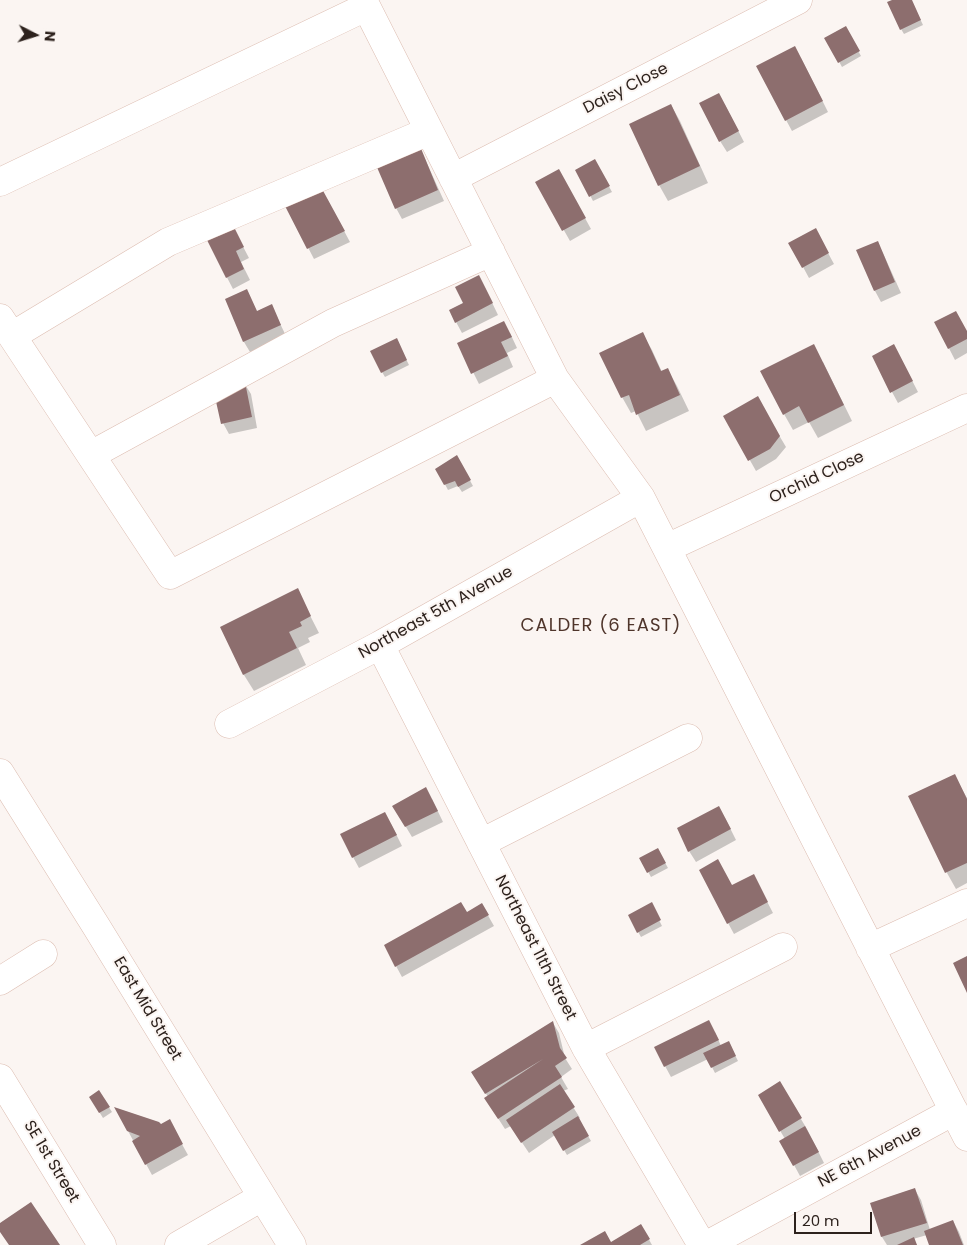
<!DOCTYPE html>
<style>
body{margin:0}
#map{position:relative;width:967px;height:1245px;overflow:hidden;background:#fbf5f2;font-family:Poppins,sans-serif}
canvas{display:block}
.north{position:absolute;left:10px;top:10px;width:50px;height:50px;-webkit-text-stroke:4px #fbf5f2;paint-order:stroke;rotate:95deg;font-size:14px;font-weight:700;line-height:20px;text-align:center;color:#2d221d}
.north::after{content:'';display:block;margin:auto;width:18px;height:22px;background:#2d221d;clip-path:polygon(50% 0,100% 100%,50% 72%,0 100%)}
.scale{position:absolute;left:794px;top:1212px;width:78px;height:22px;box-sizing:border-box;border:2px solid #2d221d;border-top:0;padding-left:6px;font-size:15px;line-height:18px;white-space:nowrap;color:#2d221d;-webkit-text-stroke:4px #fbf5f2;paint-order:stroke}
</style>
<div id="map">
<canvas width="967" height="1245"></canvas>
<div class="north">N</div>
<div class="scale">20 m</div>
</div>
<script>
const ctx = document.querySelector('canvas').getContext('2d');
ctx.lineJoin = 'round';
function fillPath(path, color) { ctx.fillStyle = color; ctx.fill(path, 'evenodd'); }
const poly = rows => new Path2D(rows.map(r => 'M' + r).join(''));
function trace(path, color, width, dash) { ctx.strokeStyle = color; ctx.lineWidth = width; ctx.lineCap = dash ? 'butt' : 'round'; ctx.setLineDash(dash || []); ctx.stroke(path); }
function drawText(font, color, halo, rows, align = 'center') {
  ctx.font = font + ' Poppins,sans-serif'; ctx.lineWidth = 4; ctx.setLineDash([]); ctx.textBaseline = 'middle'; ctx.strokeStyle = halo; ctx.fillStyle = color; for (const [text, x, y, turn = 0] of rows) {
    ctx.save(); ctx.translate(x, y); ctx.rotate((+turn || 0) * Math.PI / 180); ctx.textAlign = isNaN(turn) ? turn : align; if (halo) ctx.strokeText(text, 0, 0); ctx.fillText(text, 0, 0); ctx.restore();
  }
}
fillPath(poly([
 [895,0,911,0,923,25,904,34,901,29],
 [845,27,861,56,842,67,826,38],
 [801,58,828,112,792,131,786,120],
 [671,105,680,121,708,183,668,201,659,185],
 [725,105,744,142,727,152,720,141],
 [419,148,425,159,444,201,402,219,396,208],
 [595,161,612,192,593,201,577,170],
 [559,171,591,229,570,241,537,183],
 [327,199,350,242,314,259,287,207],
 [238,237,249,258,241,262,250,280,233,289,207,239],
 [821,240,834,264,809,278,790,243],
 [877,242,883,253,901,293,881,302,875,291,858,251],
 [485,288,498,315,462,333,456,322,465,303],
 [226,300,257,312,277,317,286,336,250,352,244,342],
 [936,323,967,333,967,353,955,360],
 [510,333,517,348,507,353,513,367,479,384,459,344],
 [642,333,652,350,662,372,668,370,677,386,689,411,646,431,636,411,631,413,622,397],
 [399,345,409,365,385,377,382,372],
 [900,357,918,392,898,403,892,392],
 [823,362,852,421,818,438,809,422,793,430,784,414],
 [244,383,251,394,257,428,229,434,223,423],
 [757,398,786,447,776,459,756,471,725,416],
 [457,457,473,486,462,492,458,486,448,490,437,469],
 [297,590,319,633,308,638,310,642,298,648,306,665,254,691,244,675,221,627],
 [954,775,967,798,967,883,956,889,947,873,910,797],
 [432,799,443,822,412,837,394,807],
 [725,818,736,840,696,862,689,851],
 [391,824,402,846,359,868,353,857],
 [658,850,668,868,651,877,641,859],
 [759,886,773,913,734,934,728,923,732,887],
 [651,904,662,926,641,937,629,916],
 [482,905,494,926,402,977,396,966,467,913],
 [553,1023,559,1033,565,1058,572,1069,561,1077,568,1089,563,1091,580,1118,578,1119,591,1141,567,1155,555,1135,529,1153,511,1126,505,1129,492,1109,488,1097,473,1072],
 [715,1032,721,1046,731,1047,738,1061,715,1073,708,1059,671,1077,665,1066],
 [779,1083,807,1129,824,1163,800,1176,781,1141,785,1139,759,1095],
 [99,1092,112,1112,103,1118,90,1097],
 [169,1121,188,1155,152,1175,128,1131,160,1126],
 [915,1190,921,1200,930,1230,953,1221,959,1232,964,1245,931,1245,927,1235,913,1239,917,1245,887,1245,882,1237,872,1204],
 [641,1225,652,1245,583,1245,611,1243]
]), '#0003');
fillPath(poly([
 [892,0,912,0,921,20,900,30,887,2],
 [846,26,860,51,838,63,824,38],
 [795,46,823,101,785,121,756,66],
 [719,93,739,131,719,142,699,103],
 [671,104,700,166,658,186,629,124],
 [420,146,438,190,395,209,376,165],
 [595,159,610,186,589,197,575,170],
 [559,169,586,218,562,231,535,182],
 [321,187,345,231,307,249,285,206],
 [233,225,244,247,236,251,244,269,226,278,206,238],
 [816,228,829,253,802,268,788,243],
 [878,241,895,282,874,291,856,250],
 [479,275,493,303,455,323,449,310,463,303,455,287],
 [247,289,257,311,272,304,281,325,243,342,225,299],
 [956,311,967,331,967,339,948,349,934,322],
 [504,321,512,337,501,342,508,356,471,374,457,343],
 [643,332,661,371,668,368,680,395,636,415,629,395,621,398,599,353],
 [397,338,407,360,381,373,370,351],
 [814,344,844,405,808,423,799,406,783,415,760,371],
 [894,344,913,381,890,393,872,356],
 [245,382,252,417,221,424,213,388],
 [758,396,780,436,770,449,748,461,723,416],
 [457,455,471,480,458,487,455,481,444,485,435,469],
 [298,588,311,616,300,622,302,626,289,632,297,648,243,675,220,627],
 [955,774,967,799,967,863,945,873,908,796],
 [426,787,438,811,405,827,392,806],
 [719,806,731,829,688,852,677,828],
 [385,812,397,835,352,858,340,834],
 [658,848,666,863,647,873,639,858],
 [718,859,732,885,754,874,768,902,727,924,699,870],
 [461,902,467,912,482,903,489,915,395,967,384,945],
 [652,902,661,920,637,933,628,915],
 [967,956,967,993,953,963],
 [709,1020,719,1040,664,1067,654,1047],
 [553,1021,560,1048,567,1058,555,1066,562,1077,498,1119,484,1098,543,1059,485,1094,471,1072],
 [729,1041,736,1056,711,1068,703,1053],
 [780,1081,802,1118,779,1132,758,1095],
 [560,1084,575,1107,521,1143,506,1120],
 [99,1090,110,1107,99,1113,89,1097],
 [114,1107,159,1122,161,1124,170,1119,183,1144,145,1165,132,1141,140,1136,127,1131],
 [578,1116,589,1136,563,1151,552,1132],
 [805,1126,819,1152,793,1166,779,1141],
 [915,1188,927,1223,881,1237,870,1203],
 [31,1202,60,1245,9,1245,0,1232,0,1223],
 [953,1220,963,1245,929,1245,924,1231],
 [641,1224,650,1239,640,1245,580,1245,605,1231,611,1242],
 [914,1237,917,1245,897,1245]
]), '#8d6e6e');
const street = poly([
 [363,0,555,379,641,498,967,1137],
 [453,178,798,0],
 [0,182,366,7],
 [0,318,170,575,555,379],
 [12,336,168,242,429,131],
 [91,455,333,323,491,252],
 [667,548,967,408],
 [380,645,586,1048,702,1245],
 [229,724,380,645,641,498],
 [481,843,688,738],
 [870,948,967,903],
 [0,981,43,954],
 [586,1048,783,947],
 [0,1078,102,1245],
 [707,1245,954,1111]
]);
const secondary = poly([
 [0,773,96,926,292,1245],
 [179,1245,262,1197]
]);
trace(street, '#dcbcb0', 29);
trace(secondary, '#dcbcb0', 29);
trace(street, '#fff', 28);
trace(secondary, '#fff', 28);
drawText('16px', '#2d221d', '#fbf5f2', [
 ["Daisy Close",626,89,-27],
 ["Orchid Close",817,478,-25],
 ["Northeast 5th Avenue",436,613,-29],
 ["Northeast 11th Street",535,948,63],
 ["East Mid Street",147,1009,59],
 ["NE 6th Avenue",870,1157,-28],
 ["SE 1st Street",51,1162,59]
]);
ctx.letterSpacing = '1px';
drawText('18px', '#4f352b', '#fbf5f2', [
 ["CALDER (6 EAST)",601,626]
]);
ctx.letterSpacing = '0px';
</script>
